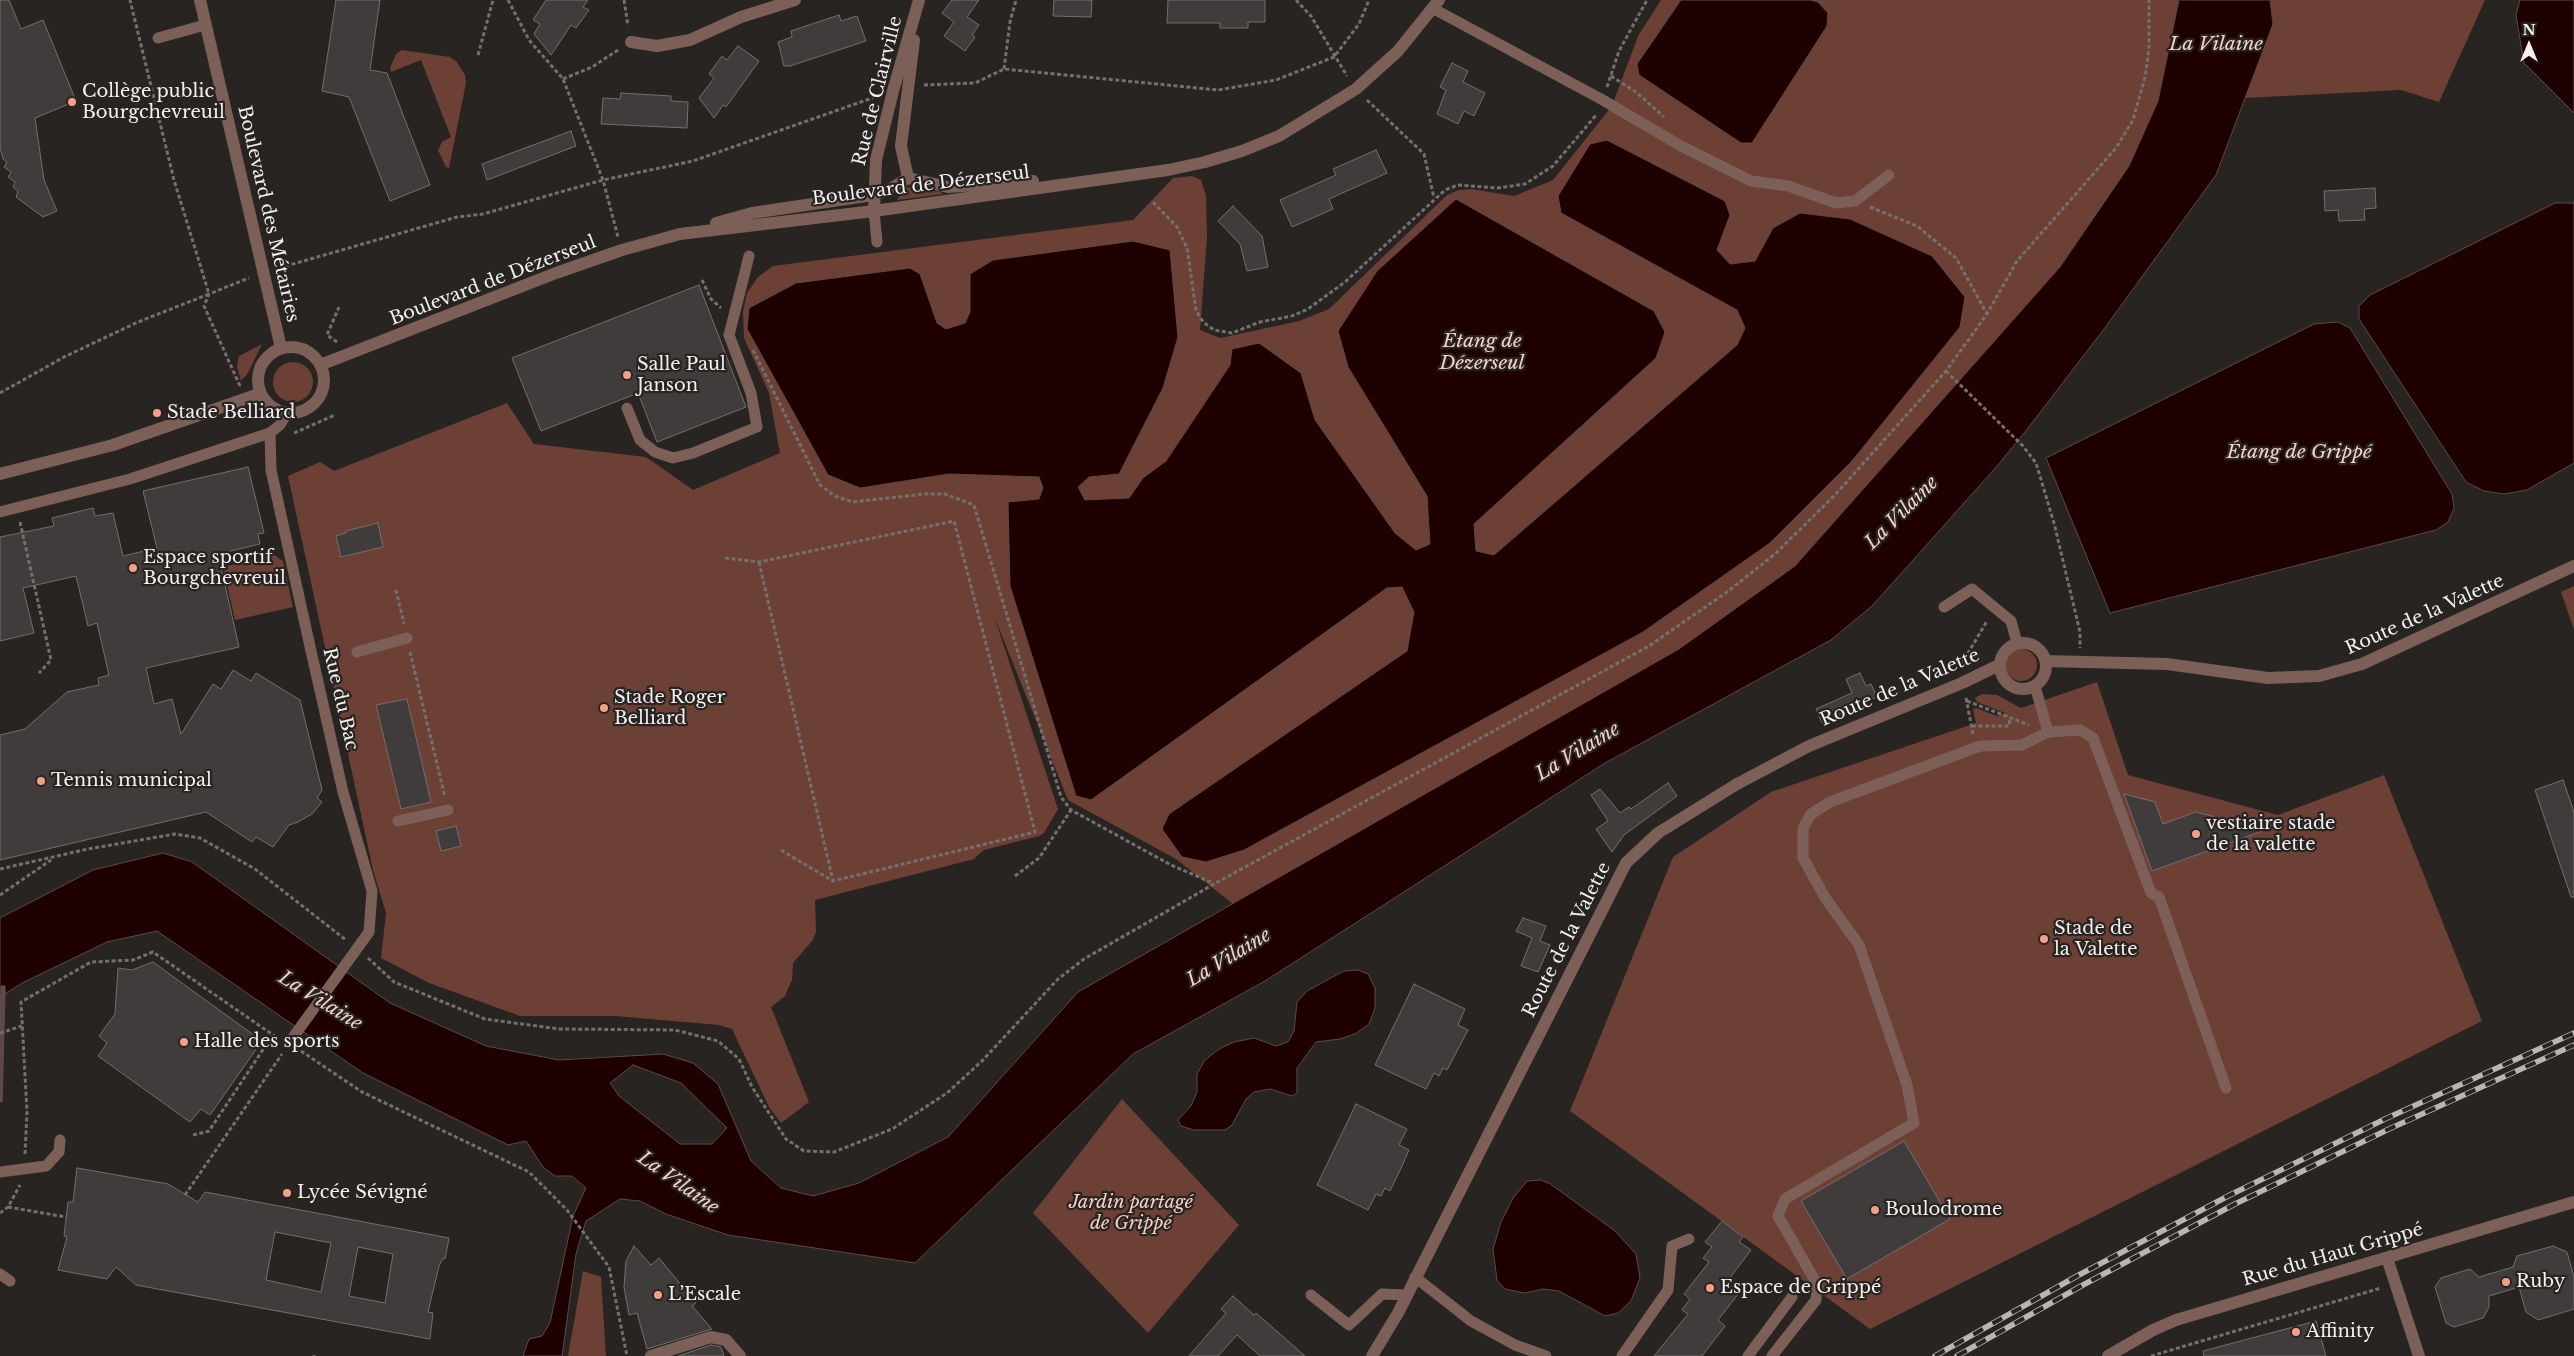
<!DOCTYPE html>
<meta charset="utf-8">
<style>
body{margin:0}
#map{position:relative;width:2574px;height:1356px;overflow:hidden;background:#272422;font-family:"Libre Baskerville",serif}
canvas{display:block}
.north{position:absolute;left:2504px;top:20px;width:50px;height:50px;-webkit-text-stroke:4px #272422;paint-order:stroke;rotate:0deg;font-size:14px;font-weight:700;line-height:20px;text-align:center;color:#f3f0ef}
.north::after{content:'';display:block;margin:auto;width:18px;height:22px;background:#f3f0ef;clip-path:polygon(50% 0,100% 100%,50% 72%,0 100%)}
</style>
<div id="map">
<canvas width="2574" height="1356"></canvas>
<div class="north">N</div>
</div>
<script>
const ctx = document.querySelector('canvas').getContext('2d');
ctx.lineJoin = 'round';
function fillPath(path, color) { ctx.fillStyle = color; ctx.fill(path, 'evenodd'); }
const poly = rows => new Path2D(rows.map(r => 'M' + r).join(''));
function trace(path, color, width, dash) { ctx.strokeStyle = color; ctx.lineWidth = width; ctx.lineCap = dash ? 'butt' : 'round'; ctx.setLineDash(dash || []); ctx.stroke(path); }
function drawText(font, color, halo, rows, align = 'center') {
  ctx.font = font + ' "Libre Baskerville",serif'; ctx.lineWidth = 4.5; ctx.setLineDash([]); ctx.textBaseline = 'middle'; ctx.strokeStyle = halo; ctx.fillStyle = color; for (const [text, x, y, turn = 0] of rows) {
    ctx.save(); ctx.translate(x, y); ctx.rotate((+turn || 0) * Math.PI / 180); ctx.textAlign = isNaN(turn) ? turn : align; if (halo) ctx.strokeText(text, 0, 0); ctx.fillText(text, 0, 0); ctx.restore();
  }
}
fillPath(poly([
 [1661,0,1681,0,1637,64,1818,2,1810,0,2179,0,2158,101,2129,166,2060,267,1795,566,1679,649,1233,904,1176,859,1068,800,994,616,1058,809,1044,833,1039,836,984,850,974,859,815,900,816,932,813,940,793,963,792,980,785,996,771,1007,809,1102,781,1123,769,1107,732,1029,719,1025,615,1016,520,1016,429,983,381,958,386,913,373,870,288,476,320,462,334,471,507,403,534,444,646,457,693,490,780,453,769,393,744,338,743,311,747,293,758,277,773,266,1133,220,1173,178,1192,176,1201,180,1206,196,1207,237,1200,330,1220,338,1299,321,1329,309,1447,195,1459,190,1471,189,1514,196,1553,180,1612,106,1638,36],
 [1561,213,1730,215,1717,250,1730,264,1755,261,1773,228,1800,213,1850,219,1932,256,1960,327,1852,461,1770,543,1643,632,1244,850,1206,862,1169,814,1407,651,1414,612,1402,587,1387,588,1039,499,1043,488,1039,477,949,474,860,488,920,274,937,323,945,329,965,323,970,312,970,274,1088,477,1078,488,1085,500,1129,498,1143,478,1166,461,1230,365,1232,349,1301,373,1315,420,1395,533,1415,550,1430,545,1427,496,1348,367,1665,332,1656,358,1474,524,1476,551,1494,555,1737,345,1745,328,1737,310],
 [2270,0,2485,0,2439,102,2401,90,2245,98,2273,24],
 [402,50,450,57,457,62,465,75,466,83,449,168,446,167,438,150,442,142,451,137,421,60,391,72,390,68,396,54],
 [907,187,941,192,943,194,897,200,904,188],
 [262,344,248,373,241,381,237,367,239,356],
 '273 382a20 20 0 1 1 40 0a20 20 0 1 1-40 0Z',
 [274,555,283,561,293,607,235,620,223,567],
 [2574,586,2574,630,2561,592],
 '2005 665a16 16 0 1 1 32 0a16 16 0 1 1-32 0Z',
 [2097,682,2128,775,2278,815,2384,775,2482,1021,1870,1329,1570,1111,1673,857,1771,792,1976,723,1973,709,1976,708,1997,716,2005,713,1977,702,1975,698,1982,694,1997,695,2021,708],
 [1122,1099,1239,1225,1148,1333,1033,1213],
 [583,1271,601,1277,606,1356,568,1356]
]), '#6c4034');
const water = poly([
 [1681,0,1810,0,1818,2,1828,13,1827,26,1752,143,1741,143,1639,75,1637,64,1681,0],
 [2179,0,2270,0,2273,24,2216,175,2104,329,2025,432,1998,465,1872,606,1831,640,1605,763,1265,981,1133,1054,915,1263,728,1235,666,1214,640,1201,620,1199,586,1221,583,1230,576,1254,562,1356,523,1356,529,1339,542,1336,550,1323,573,1216,586,1188,572,1176,555,1176,543,1167,526,1141,508,1145,363,1073,157,931,107,942,22,983,0,997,0,918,93,870,163,853,192,862,390,1003,486,1046,559,1060,663,1054,693,1063,718,1084,751,1161,781,1188,813,1196,859,1183,948,1137,1078,992,1679,649,1795,566,2060,267,2129,166,2158,101,2179,0],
 [633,1065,681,1083,727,1128,712,1144,680,1144,619,1096,610,1083,633,1065],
 [2520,0,2574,0,2574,113,2524,63,2516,15,2520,0],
 [1607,140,1725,201,1730,215,1717,250,1730,264,1755,261,1773,228,1800,213,1850,219,1932,256,1965,297,1960,327,1852,461,1770,543,1643,632,1244,850,1206,862,1182,857,1162,829,1169,814,1407,651,1414,612,1402,587,1387,588,1091,800,1076,796,1010,586,1008,502,1039,499,1043,488,1039,477,949,474,860,488,828,475,747,329,749,308,796,283,910,268,920,274,937,323,946,329,965,323,970,312,970,274,993,260,1133,241,1170,250,1178,337,1163,388,1119,474,1089,477,1078,487,1085,500,1129,498,1143,478,1166,461,1230,365,1232,349,1259,343,1301,373,1315,420,1395,533,1416,550,1430,544,1427,496,1348,367,1338,331,1377,271,1456,199,1654,311,1665,332,1656,358,1474,524,1476,551,1494,555,1737,345,1745,328,1737,310,1561,213,1558,196,1590,144,1607,140],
 [2555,203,2574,203,2574,463,2527,490,2504,494,2484,491,2466,482,2359,319,2359,306,2370,295,2555,203],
 [2338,322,2350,328,2452,494,2454,508,2448,522,2436,530,2110,613,2046,458,2314,324,2338,322],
 [1358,970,1368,974,1375,988,1375,1008,1369,1024,1355,1034,1340,1039,1316,1042,1297,1068,1297,1093,1292,1096,1270,1089,1254,1092,1246,1099,1232,1125,1225,1130,1194,1130,1181,1126,1178,1120,1191,1106,1197,1092,1197,1074,1205,1060,1219,1049,1234,1042,1254,1038,1276,1046,1288,1042,1294,1031,1297,1002,1307,991,1344,971,1358,970],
 [1540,1180,1549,1183,1615,1231,1636,1254,1640,1278,1631,1301,1618,1313,1605,1316,1559,1291,1543,1289,1525,1293,1505,1289,1497,1280,1493,1249,1501,1222,1513,1198,1527,1181,1540,1180]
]);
fillPath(water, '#1f0000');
trace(water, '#5f4848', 1);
trace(poly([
 [0,1100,3,988]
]), '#5f4848', 5.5);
const building = poly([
 [0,0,9,0,21,29,43,20,76,101,35,118,44,180,57,211,43,217,16,197,18,191,13,187,15,182,8,177,11,172,4,167,7,162,3,159,0,147,0,0],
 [336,0,380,0,370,70,387,73,430,185,390,201,349,97,322,91,336,0],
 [546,0,588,0,583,7,589,10,576,28,571,25,551,55,534,34,540,24,533,20,546,0],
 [952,0,979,0,967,17,979,25,972,35,975,37,965,51,944,36,954,22,942,13,952,0],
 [1054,0,1092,0,1091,17,1053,16,1054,0],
 [1168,0,1265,0,1265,22,1248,22,1248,28,1220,28,1220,23,1167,23,1168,0],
 [839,15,841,21,857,16,866,41,790,66,784,66,778,42,792,37,791,31,839,15],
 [738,46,759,61,726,107,723,105,714,118,699,98,714,78,709,74,722,56,727,60,738,46],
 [1452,63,1468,71,1463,82,1485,93,1474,116,1464,111,1458,124,1437,114,1446,90,1440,87,1452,63],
 [621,93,671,96,671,101,688,102,687,128,601,124,603,98,620,99,621,93],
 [571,131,576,146,487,180,482,164,571,131],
 [1376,150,1387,173,1329,199,1333,209,1292,227,1280,200,1336,175,1333,169,1376,150],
 [2375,188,2376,208,2364,209,2365,220,2339,221,2338,210,2325,211,2324,191,2375,188],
 [1233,206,1262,236,1268,267,1247,271,1240,244,1218,221,1233,206],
 [699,285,746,407,657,442,638,393,541,431,512,358,699,285],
 [248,467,264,533,258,534,260,544,218,554,239,647,146,668,154,704,172,699,181,734,213,684,221,689,233,670,251,681,256,673,300,700,322,790,317,798,322,802,312,814,298,822,289,825,273,847,256,837,252,842,206,812,0,860,0,735,25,729,67,692,99,685,98,678,109,675,97,623,88,626,76,576,23,588,34,633,0,641,0,537,54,526,52,518,93,508,95,516,113,513,123,556,157,548,143,491,248,467],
 [378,523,383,547,341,557,336,536,346,533,346,531,378,523],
 [1860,673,1866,686,1871,684,1877,697,1822,723,1816,709,1852,693,1846,679,1860,673],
 [407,699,431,802,401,809,376,705,407,699],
 [2563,780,2574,812,2574,897,2571,897,2535,790,2563,780],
 [1668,783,1677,796,1624,835,1612,852,1596,829,1608,821,1591,795,1600,789,1620,813,1629,807,1631,809,1668,783],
 [2124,794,2155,802,2163,824,2196,812,2265,830,2152,871,2124,794],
 [456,826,461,846,441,851,436,831,456,826],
 [1523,918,1546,926,1540,941,1550,945,1538,972,1521,966,1532,938,1516,931,1523,918],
 [153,962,262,1041,210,1115,201,1109,190,1122,98,1056,107,1043,99,1036,115,1014,118,968,132,970,153,962],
 [1414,984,1465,1009,1458,1025,1468,1030,1447,1070,1443,1068,1439,1076,1434,1073,1426,1089,1375,1065,1414,984],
 [1356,1104,1407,1129,1399,1145,1409,1150,1402,1166,1390,1191,1385,1188,1381,1196,1376,1194,1368,1210,1317,1185,1356,1104],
 [1904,1141,1950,1219,1847,1279,1801,1201,1904,1141],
 [77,1168,168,1184,198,1202,205,1192,449,1238,445,1259,443,1258,439,1266,428,1312,433,1313,430,1339,136,1285,116,1267,107,1279,58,1270,67,1237,64,1236,68,1202,73,1202,77,1168],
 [275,1232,331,1243,321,1292,266,1280,275,1232],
 [358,1247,393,1254,385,1303,349,1296,358,1247],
 [1722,1221,1743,1237,1739,1242,1751,1250,1726,1283,1739,1293,1718,1320,1725,1326,1702,1356,1654,1356,1688,1314,1682,1310,1690,1299,1684,1294,1709,1262,1703,1258,1712,1247,1705,1242,1722,1221],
 [634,1246,651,1265,659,1258,696,1303,692,1306,712,1329,647,1349,637,1313,629,1315,624,1287,626,1261,634,1246],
 [2553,1246,2567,1252,2574,1277,2574,1309,2538,1320,2526,1312,2519,1287,2489,1296,2489,1307,2483,1318,2454,1327,2446,1323,2435,1287,2441,1278,2470,1269,2479,1277,2513,1267,2517,1256,2553,1246],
 [1233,1296,1254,1315,1256,1313,1305,1356,1260,1356,1237,1335,1218,1356,1189,1356,1226,1313,1221,1309,1233,1296],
 [2316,1321,2326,1356,2204,1356,2203,1351,2316,1321],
 [711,1345,721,1347,724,1356,678,1356,711,1345]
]);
fillPath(building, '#403c3b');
trace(building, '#746f6e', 1);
trace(poly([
 [508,0,529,40,563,79,603,180,618,237],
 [624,0,628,26],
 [1296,0,1311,16,1347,76],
 [478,55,493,0],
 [1004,69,1010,22,1016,0],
 [1611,76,1636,92,1664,117],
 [563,79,592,67,618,50],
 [924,85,975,83,1004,69,1218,90,1276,80,1334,57,1359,24,1369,0],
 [1607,87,1619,51,1647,0],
 [1367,100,1424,154,1434,198],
 [1153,202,1177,227,1187,248,1196,310,1203,322,1214,330,1232,333,1260,322,1292,316,1308,309,1345,282,1445,190,1458,185,1498,188,1525,184,1553,166,1597,114],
 [1870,207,1917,226,1956,258,1987,314],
 [279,268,457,217,483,214,603,180,693,161,875,97],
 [702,280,711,299,721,308],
 [337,342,327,335,339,307],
 [753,350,820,485,835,496,853,502,924,494,945,494,974,505,1061,797,1071,810,1171,865,1213,883],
 [1946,371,2023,446,2036,463,2054,523,2080,632,2080,648],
 [240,386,204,306,209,294,249,278],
 [0,393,64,357,138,322,209,294,174,180,130,0],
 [294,433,335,415],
 [20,522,51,660,39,673],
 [725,558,759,562,954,521,1035,832,833,881,779,849],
 [759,562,833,881],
 [396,590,404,624],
 [410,652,445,797],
 [1961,665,1987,621],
 [1966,698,1973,734],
 [1967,701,2029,725],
 [1972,726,2009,726,2010,718],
 [0,869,88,849,175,834,200,838,255,869,346,940],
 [1015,876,1039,858,1071,810],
 [0,895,51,860],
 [368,958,394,982,485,1019,559,1029,675,1030,718,1041,739,1059,752,1087,786,1139,804,1151,834,1152,892,1129,947,1093,982,1061,1058,979,1084,959,1214,884,1649,646,1727,592,1775,554,1834,496,1946,371,1987,314,2017,261,2116,148,2133,120,2145,77,2149,49,2149,0],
 [0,1033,22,1026],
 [301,1051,362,1092,529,1172,567,1210,609,1267,627,1356],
 [193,1135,209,1131,272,1036],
 [25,1154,27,1112,21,1002,91,962,133,960,153,952,276,1037],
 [185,1195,282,1054],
 [8,1207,66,1217],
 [0,1213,8,1207,20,1185],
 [314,1356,314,1355],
 [2151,1356,2381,1288]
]), '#73706e', 3, [4, 2.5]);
trace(poly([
 [1434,9,1601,99,1681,146,1751,181,1788,186,1836,203,1855,201,1889,175],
 [158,38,205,25],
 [874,211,877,242],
 [627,408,640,440,655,452,673,458,693,453,757,427,751,393,729,335,749,256],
 [270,433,271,470,311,651,343,792,372,891,369,932,289,1043],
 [0,512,130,479,270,433,280,425,287,413],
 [1944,607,1972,589,2011,621,2017,643],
 [357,652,407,638],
 [2048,732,2080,730,2093,738,2151,893,2159,897,2226,1088],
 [398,821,448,810],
 [0,1172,46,1166,59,1152,60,1140],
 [0,1274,10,1281],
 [1415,1277,1471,1321,1515,1345,1546,1356],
 [1311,1295,1349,1325,1382,1294,1407,1295],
 [1622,1356,1668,1290,1672,1246,1689,1239],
 [1748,1356,1792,1297],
 [1772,1356,1816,1300,1817,1284,1778,1216,1785,1199,1914,1123,1907,1085,1859,945,1826,899,1803,858,1803,828,1811,814,1830,802,1980,746,2022,745,2048,732,2035,686]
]), '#7c6058', 11);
trace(poly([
 [631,42,657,46,690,40,741,17,795,0],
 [908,178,901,146,914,40],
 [874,211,876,160,893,91,919,0],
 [2387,1258,2419,1356],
 [651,1356,711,1337,726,1340,740,1356],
 [2108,1356,2153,1330,2176,1320,2574,1202]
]), '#7c6058', 12);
trace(poly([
 [200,0,281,348],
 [716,223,752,213,873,195,890,189,908,178,948,187,1033,181],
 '258 380a33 33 0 1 1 66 0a33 33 0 1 1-66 0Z',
 [320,365,556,273,622,250,680,234,874,211,1168,170,1205,162,1242,151,1279,136,1356,89,1398,51,1439,0],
 [0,474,113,445,259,394],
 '2000 666a23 23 0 1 1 46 0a23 23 0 1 1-46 0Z',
 [2046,661,2167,664,2268,678,2319,676,2362,664,2574,566],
 [1372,1356,1398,1313,1626,863,1658,833,1737,784,1809,746,1962,683,1999,665]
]), '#7c6058', 12);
const rail = poly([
 [1935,1356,2077,1276,2230,1195,2385,1119,2574,1033],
 [1957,1356,2083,1285,2235,1204,2389,1129,2574,1045]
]);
trace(rail, '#b8b5b3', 5.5);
trace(rail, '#272422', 4, [11]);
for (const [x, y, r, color] of [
 [72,102,5,"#f49f86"],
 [627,375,5,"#f49f86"],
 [157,413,5,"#f49f86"],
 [133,568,5,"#f49f86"],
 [604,708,5,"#f49f86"],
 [41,781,5,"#f49f86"],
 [2196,834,5,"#f49f86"],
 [2044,939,5,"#f49f86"],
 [184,1042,5,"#f49f86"],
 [287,1193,5,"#f49f86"],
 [1875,1210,5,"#f49f86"],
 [2506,1282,5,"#f49f86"],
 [1710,1288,5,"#f49f86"],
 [658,1295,5,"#f49f86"],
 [2296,1332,5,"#f49f86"]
]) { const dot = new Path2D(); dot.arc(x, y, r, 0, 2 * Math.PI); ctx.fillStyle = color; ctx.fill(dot); trace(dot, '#272422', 2); }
drawText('18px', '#f3f0ef', '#272422', [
 ["Rue de Clairville",878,91,-76],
 ["Boulevard de Dézerseul",921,186,-7],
 ["Boulevard des Métairies",268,214,77],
 ["Boulevard de Dézerseul",493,281,-21],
 ["Route de la Valette",2425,615,-24],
 ["Route de la Valette",1900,688,-23],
 ["Rue du Bac",340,699,77],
 ["Route de la Valette",1567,940,-63],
 ["Rue du Haut Grippé",2333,1255,-16]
]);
drawText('18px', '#f3f0ef', '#272422', [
 ["Collège public",82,92],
 ["Bourgchevreuil",82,113],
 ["Salle Paul",637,365],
 ["Janson",637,386],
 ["Stade Belliard",167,413],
 ["Espace sportif",143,558],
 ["Bourgchevreuil",143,579],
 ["Stade Roger",614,698],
 ["Belliard",614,719],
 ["Tennis municipal",51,781],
 ["vestiaire stade",2206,824],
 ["de la valette",2206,845],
 ["Stade de",2054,929],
 ["la Valette",2054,950],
 ["Halle des sports",194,1042],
 ["Lycée Sévigné",297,1193],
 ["Boulodrome",1885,1210],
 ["Ruby",2516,1282],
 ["Espace de Grippé",1720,1288],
 ["L’Escale",668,1295],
 ["Affinity",2306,1332]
], 'left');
drawText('italic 18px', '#f7d0c5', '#272422', [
 ["Jardin partagé",1131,1203],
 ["de Grippé",1131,1224]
]);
drawText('italic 19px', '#f9d2c6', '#272422', [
 ["La Vilaine",2216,45],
 ["Étang de",1482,342],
 ["Dézerseul",1482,364],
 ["Étang de Grippé",2299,453],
 ["La Vilaine",1902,513,-45],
 ["La Vilaine",1578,752,-31],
 ["La Vilaine",1229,958,-31],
 ["La Vilaine",320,1001,32],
 ["La Vilaine",678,1183,35]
]);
</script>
